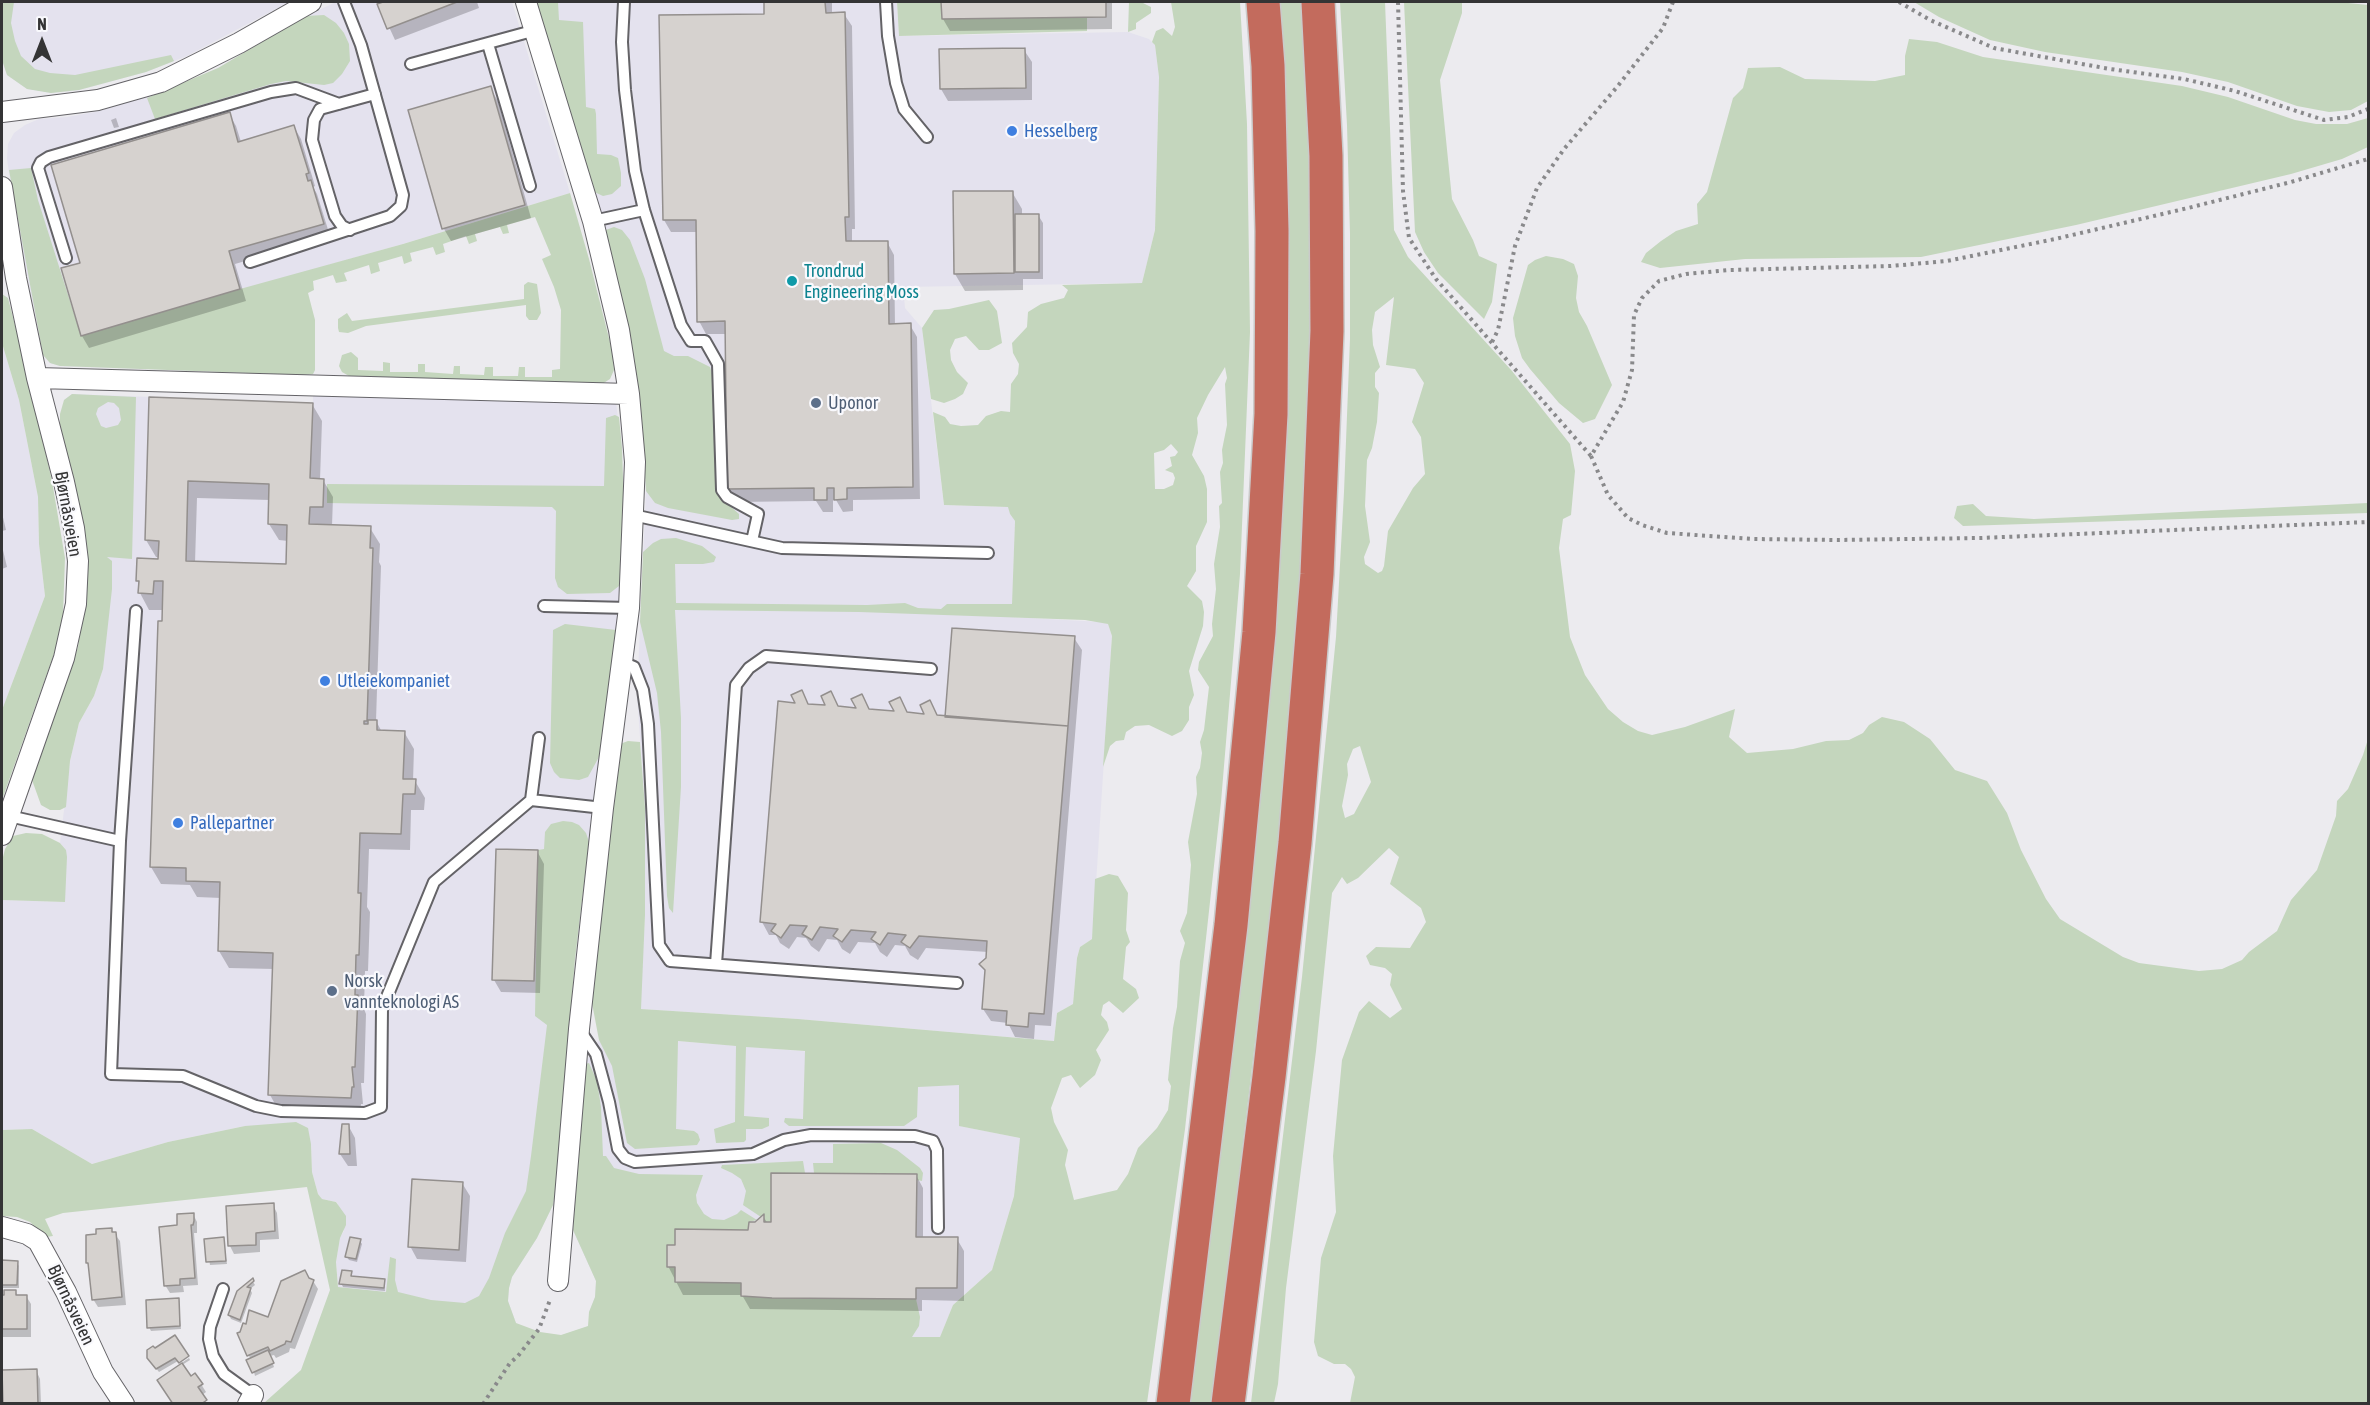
<!DOCTYPE html>
<meta charset="utf-8">
<style>
body{margin:0}
#map{position:relative;width:2370px;height:1405px;overflow:hidden;background:#ecebef;font-family:"Asap Condensed",sans-serif}
canvas{display:block}
.frame{position:absolute;inset:0;border:3px solid #343435;pointer-events:none}
.north{position:absolute;left:12px;top:12px;width:60px;height:60px;-webkit-text-stroke:4px #f9f9fd;paint-order:stroke;rotate:0deg;font-size:16px;font-weight:700;line-height:24px;text-align:center;color:#343435}
.north::after{content:'';display:block;margin:auto;width:21px;height:27px;background:#343435;clip-path:polygon(50% 0,100% 100%,50% 72%,0 100%)}
</style>
<div id="map">
<canvas width="2370" height="1405"></canvas>
<div class="frame"></div>
<div class="north">N</div>
</div>
<script>
const ctx = document.querySelector('canvas').getContext('2d');
ctx.lineJoin = 'round';
function fillPath(path, color) { ctx.fillStyle = color; ctx.fill(path, 'evenodd'); }
const poly = rows => new Path2D(rows.map(r => 'M' + r).join(''));
function trace(path, color, width, dash) { ctx.strokeStyle = color; ctx.lineWidth = width; ctx.lineCap = dash ? 'butt' : 'round'; ctx.setLineDash(dash || []); ctx.stroke(path); }
function drawText(font, color, halo, rows, align = 'center') {
  ctx.font = font + ' "Asap Condensed",sans-serif'; ctx.lineWidth = 4.5; ctx.setLineDash([]); ctx.textBaseline = 'middle'; ctx.strokeStyle = halo; ctx.fillStyle = color; for (const [text, x, y, turn = 0] of rows) {
    ctx.save(); ctx.translate(x, y); ctx.rotate((+turn || 0) * Math.PI / 180); ctx.textAlign = isNaN(turn) ? turn : align; if (halo) ctx.strokeText(text, 0, 0); ctx.fillText(text, 0, 0); ctx.restore();
  }
}
fillPath(poly([
 [2,2,289,2,187,56,146,72,79,90,51,93,27,89,7,75,2,60],
 [336,2,512,2,570,193,403,244,301,273,315,320,315,370,313,374,303,375,60,366,50,363,43,355,16,219,7,159,8,144,14,133,25,125,39,119,67,117,95,112,168,91,218,68,306,16],
 [535,2,897,2,899,36,1128,32,1149,39,1155,45,1159,77,1155,230,1142,283,903,287,905,308,922,328,944,505,1009,507,1010,514,1015,521,1012,617,1102,622,1108,624,1112,636,1093,930,1092,939,1080,947,1077,958,1073,1004,1057,1013,1054,1041,798,1019,640,1009,645,915,645,808,637,695,646,491,640,402,629,336],
 [2,343,19,400,38,497,39,544,45,596,2,710],
 [72,394,313,403,313,394,616,403,622,448,622,586,575,959,557,1180,553,1205,537,1238,512,1277,509,1288,508,1301,516,1323,338,1287,336,1262,340,1237,344,1231,337,1202,322,1199,318,1194,312,1172,311,1144,245,1126,168,1142,92,1164,32,1129,2,1130,2,900,64,902,66,850,60,843,70,761,79,723,94,696,103,669,107,559,103,518,64,400],
 [599,1040,678,1041,911,1060,959,1085,960,1126,1020,1138,1014,1196,992,1270,953,1305,940,1337,911,1338,589,1312,595,1297,596,1281,573,1230,585,1064]
]), '#e4e2ee');
fillPath(poly([
 [2,2,14,2,11,23,15,41,21,56,35,69,50,73,75,75,171,55,174,61,146,72,79,90,51,93,27,89,7,75,2,60],
 [535,2,558,2,559,20,583,22,586,107,595,109,596,114,597,154,611,155,618,158,621,173,621,186,612,194,603,196,592,191],
 [897,2,941,2,942,19,1087,17,1087,31,899,36],
 [1129,2,1141,2,1151,7,1151,13,1136,23,1136,29,1128,32],
 [1171,2,1240,2,1247,124,1250,332,1240,574,1221,802,1185,1129,1147,1403,264,1403,301,1370,330,1290,307,1187,63,1213,45,1219,53,1236,46,1237,30,1222,17,1217,2,1216,2,1130,32,1129,92,1164,168,1142,245,1126,296,1122,308,1128,311,1144,312,1172,318,1194,322,1199,336,1202,346,1216,346,1225,340,1238,336,1262,338,1287,386,1292,390,1257,396,1259,395,1280,398,1292,431,1300,465,1303,479,1296,489,1278,505,1233,526,1191,531,1156,547,1025,535,1016,538,850,544,849,545,832,551,824,563,821,572,822,579,825,586,833,589,842,575,959,557,1180,553,1205,537,1238,512,1277,509,1288,508,1301,516,1323,540,1332,561,1335,588,1326,589,1312,595,1297,596,1281,573,1230,585,1064,589,1063,597,1081,601,1107,603,1156,606,1156,614,1168,639,1174,703,1175,696,1195,697,1203,704,1214,712,1219,724,1220,737,1214,741,1210,757,1220,749,1222,748,1230,675,1229,675,1245,667,1245,667,1266,675,1267,675,1282,741,1283,741,1296,916,1299,920,1317,919,1326,912,1337,940,1337,953,1305,992,1270,1014,1196,1020,1138,959,1126,959,1085,918,1087,917,1117,904,1126,789,1126,784,1122,785,1118,803,1119,805,1051,746,1047,744,1116,769,1118,769,1126,762,1129,746,1129,746,1140,744,1142,716,1143,714,1129,735,1122,736,1046,678,1041,676,1129,694,1131,698,1134,700,1140,697,1145,635,1149,627,1143,612,1066,599,1040,591,998,608,831,620,744,628,741,640,742,645,808,645,915,641,1009,798,1019,1054,1041,1057,1013,1073,1004,1077,958,1080,947,1092,939,1095,879,1109,874,1118,876,1128,893,1126,930,1130,942,1126,947,1123,979,1136,989,1139,998,1123,1013,1109,1001,1103,1005,1101,1015,1107,1022,1109,1030,1096,1050,1101,1060,1095,1075,1080,1088,1071,1075,1062,1078,1051,1108,1054,1122,1068,1150,1065,1165,1074,1200,1117,1190,1128,1174,1138,1148,1157,1128,1168,1110,1171,1086,1168,1080,1173,1028,1177,1007,1180,961,1185,943,1180,931,1187,913,1191,865,1188,842,1197,794,1196,777,1200,768,1202,753,1200,742,1204,730,1209,687,1198,670,1199,662,1213,636,1212,624,1216,589,1214,564,1220,527,1219,506,1222,503,1220,472,1223,463,1222,450,1227,425,1225,384,1227,378,1225,367,1208,395,1197,418,1198,433,1192,455,1204,476,1207,489,1207,522,1196,546,1196,571,1187,586,1202,601,1204,612,1203,626,1189,671,1194,695,1189,707,1189,720,1182,731,1172,736,1149,725,1135,726,1126,732,1124,740,1116,741,1110,746,1103,767,1112,636,1108,624,1085,620,859,612,675,610,681,718,681,787,673,913,669,908,667,896,661,732,657,693,640,622,643,552,653,543,661,539,676,538,702,546,716,557,714,562,703,564,675,564,676,603,867,605,905,603,918,608,941,609,947,604,1012,604,1015,521,1010,514,1008,507,944,505,933,412,945,417,950,424,961,426,978,425,986,416,1001,411,1010,412,1011,384,1018,374,1019,364,1013,353,1012,343,1027,327,1028,312,1041,304,1064,298,1068,290,1062,285,1142,283,1155,230,1159,77,1155,45,1152,42,1156,31,1163,28,1172,36,1175,27],
 [1171,444,1178,452,1175,456,1170,457,1172,466,1165,470,1173,473,1175,478,1173,485,1164,489,1155,489,1154,453,1164,450],
 [1279,2,1302,2,1303,13,1310,176,1311,300,1304,525,1289,732,1275,875,1212,1403,1188,1404,1286,429,1289,214],
 [1340,2,1385,2,1394,230,1408,257,1512,371,1570,444,1575,471,1571,515,1563,519,1559,548,1570,637,1585,675,1608,709,1623,722,1638,731,1652,735,1685,727,1735,709,1729,737,1747,753,1793,749,1826,741,1849,740,1863,733,1869,725,1882,717,1904,722,1930,739,1955,770,1987,781,2007,813,2021,850,2046,899,2060,919,2123,957,2139,963,2199,971,2222,969,2242,960,2249,952,2277,931,2291,900,2317,870,2336,816,2337,801,2348,789,2363,755,2368,739,2368,709,2368,1403,1350,1403,1355,1377,1351,1369,1345,1364,1334,1364,1318,1356,1314,1342,1321,1258,1336,1212,1333,1156,1342,1060,1359,1012,1369,1001,1390,1018,1402,1009,1390,985,1392,974,1385,968,1370,965,1366,956,1376,947,1410,948,1426,922,1421,908,1390,884,1399,857,1389,848,1358,878,1347,884,1342,877,1332,893,1316,1051,1286,1288,1278,1384,1274,1403,1251,1403,1302,977,1336,637,1344,492,1350,339,1350,234,1347,125],
 [1394,297,1386,365,1415,369,1424,383,1412,422,1421,437,1425,474,1413,488,1388,531,1384,566,1382,571,1378,573,1365,564,1364,557,1370,542,1365,506,1367,460,1372,448,1377,422,1379,393,1375,387,1375,373,1380,367,1373,345,1372,330,1375,312],
 [1360,746,1371,782,1354,814,1345,818,1342,806,1348,775,1347,764,1353,749],
 [1404,2,1462,2,1462,13,1440,80,1452,199,1473,240,1479,256,1497,264,1492,302,1484,319,1438,273,1424,252,1415,232],
 [1914,2,2338,2,2368,5,2368,101,2351,110,2329,112,2297,106,2228,82,2182,72,2045,52,1990,40,1939,17],
 [324,15,336,23,344,33,349,44,350,61,342,74,333,83,324,85,286,81,271,84,155,119,147,98,218,68,306,16],
 [1909,39,1937,42,1983,57,2182,86,2228,97,2295,120,2316,124,2347,124,2368,118,2368,147,2342,159,2291,174,2076,225,1921,257,1745,259,1660,268,1641,262,1646,253,1661,241,1676,231,1698,224,1697,204,1707,192,1733,98,1743,88,1748,68,1780,67,1805,79,1875,81,1905,75,1905,56],
 [31,168,38,200,81,336,240,289,403,244,570,193,589,259,613,354,614,370,610,379,602,384,349,376,342,372,339,366,342,355,351,352,358,358,358,370,383,371,383,362,390,363,390,372,418,372,418,364,425,364,425,372,453,374,454,366,460,366,460,374,484,375,485,367,493,367,493,376,518,376,519,367,525,367,525,377,552,377,552,370,560,369,561,310,554,287,542,259,551,255,535,217,507,225,509,233,503,234,500,227,475,234,477,241,469,244,466,236,443,244,445,252,436,255,433,247,410,253,412,261,404,264,402,256,378,263,380,271,371,274,369,265,344,273,347,281,336,283,333,275,313,281,314,290,308,293,315,320,315,370,313,374,303,375,60,366,50,363,43,355,9,170],
 [614,227,622,230,630,240,645,279,664,351,674,356,688,356,710,367,714,380,716,485,720,497,739,514,739,519,732,520,668,508,655,503,646,491,640,402,629,336,603,231],
 [1546,256,1563,259,1574,264,1578,276,1576,298,1579,312,1587,326,1612,385,1595,419,1583,423,1559,403,1530,369,1522,358,1515,336,1513,318,1528,265,1535,260],
 [528,282,537,284,541,313,537,320,529,320,526,316,526,305,366,326,348,333,339,332,338,328,338,319,347,313,352,321,524,299,524,285],
 [2,294,8,298,30,384,52,481,65,558,63,614,55,651,2,800,2,710,45,596,39,544,38,497,19,400,2,343],
 [989,300,997,311,1002,343,989,350,979,350,966,336,955,339,950,350,951,360,957,372,968,383,963,394,955,399,944,403,931,399,922,328,934,310,949,309],
 [72,394,136,397,132,559,107,557,112,561,112,589,103,669,94,696,79,723,70,761,66,807,60,810,50,810,41,805,32,780,78,647,84,601,85,533,60,425,60,414,64,400],
 [108,402,114,403,119,408,121,420,118,425,106,428,101,426,96,414,98,408],
 [615,415,619,417,622,448,624,508,622,580,619,586,610,593,567,594,558,587,555,578,556,511,552,507,327,503,327,484,604,486,606,418],
 [2368,503,2368,513,1963,526,1954,518,1957,506,1973,504,1986,516,2034,519],
 [565,624,616,630,600,755,588,777,579,780,560,778,554,772,550,763,553,630],
 [26,833,42,834,60,843,66,850,67,857,65,902,2,900,2,861,5,849,13,836],
 [881,1143,897,1150,920,1168,923,1173,922,1181,917,1180,917,1174,814,1173,813,1163,833,1163,833,1144],
 [803,1161,805,1173,771,1173,771,1222,764,1222,764,1215,761,1217,743,1205,746,1191,741,1179,732,1173,721,1168,722,1165]
]), '#c4d6bd');
fillPath(poly([
 [387,2,477,2,479,8,395,40,379,5],
 [766,2,832,2,832,14,844,14,852,26,855,229,852,229,852,243,887,242,894,255,895,325,910,325,917,337,920,499,853,500,853,511,843,512,836,500,833,500,833,512,823,512,816,501,736,502,729,489,726,334,706,334,699,321,697,232,671,232,664,220,766,15],
 [943,2,1112,2,1112,29,950,31,943,19],
 [1024,50,1032,62,1032,100,948,101,941,89,941,51],
 [490,88,498,101,531,218,451,241,444,229,410,111],
 [229,114,236,126,241,142,294,127,301,139,315,186,313,187,317,194,330,236,235,264,246,301,89,348,82,336,63,270,82,264],
 [116,118,119,127,114,128,111,120],
 [1012,192,1022,209,1022,215,1038,215,1043,223,1043,279,1023,279,1023,290,965,291,955,274],
 [151,398,312,404,322,421,320,480,323,480,333,497,332,526,370,528,380,544,379,562,381,566,376,721,382,732,404,732,414,749,413,781,415,781,425,798,424,810,411,810,410,850,369,849,367,907,370,912,368,971,365,971,364,1009,366,1014,364,1083,361,1083,363,1104,361,1104,360,1114,279,1111,270,1095,274,969,229,968,219,951,221,898,197,897,190,885,161,884,151,867,164,610,149,610,140,593,140,585,137,580,160,560,160,557,156,557,146,540],
 [197,498,270,500,269,524,279,540,288,541,287,566,195,563],
 [2,513,6,530,2,531,2,525,3,525],
 [2,546,7,567,2,569],
 [1074,638,1082,650,1051,1026,1035,1025,1034,1039,1015,1037,1008,1023,991,1021,983,1009,986,973,981,964,988,959,988,952,926,948,918,960,910,955,905,946,895,945,887,957,880,952,875,943,858,942,850,954,842,949,837,940,827,939,819,952,811,946,806,938,797,937,789,949,780,943,776,935,769,935,762,922,809,705,927,716,930,702,938,717,947,718],
 [537,851,544,864,540,993,501,992,494,980],
 [348,1125,355,1138,357,1166,348,1166,340,1154],
 [916,1175,923,1188,923,1238,957,1239,964,1251,964,1301,922,1300,922,1311,750,1309,742,1295,683,1295,668,1266,676,1246,750,1231,763,1216,768,1224],
 [462,1183,470,1196,466,1262,417,1259,410,1246],
 [273,1205,277,1213,279,1239,260,1240,260,1252,234,1254,230,1246],
 [193,1214,197,1222,197,1233,194,1233,198,1285,183,1286,184,1292,170,1293,165,1285,179,1226],
 [111,1229,120,1241,126,1305,98,1307,93,1299,90,1268,87,1263,98,1235],
 [223,1239,227,1264,210,1265,206,1241],
 [360,1241,362,1244,357,1262,349,1260,347,1257],
 [2,1262,17,1262,19,1266,19,1288,2,1288],
 [351,1272,353,1278,384,1281,385,1291,343,1287,341,1283],
 [309,1279,313,1281,318,1289,295,1349,290,1348,289,1352,276,1358,274,1355,270,1356,274,1367,255,1376,251,1360,239,1334,269,1319],
 [252,1280,255,1285,250,1289,252,1293,241,1323,231,1319,229,1315,238,1292],
 [15,1291,18,1296,26,1296,31,1304,31,1337,2,1337,2,1296],
 [178,1300,181,1329,151,1331,149,1327],
 [175,1337,178,1361,159,1372,151,1362,154,1350],
 [189,1358,190,1360,182,1365,191,1378,201,1384,206,1392,202,1395,207,1404,174,1404,180,1364],
 [36,1370,40,1379,41,1404,2,1404,2,1379]
]), '#0003');
const building = poly([
 [383,2,457,2,387,29,377,4,383,2],
 [764,2,825,2,826,13,845,12,849,217,845,217,846,241,888,241,889,324,911,323,913,487,847,488,847,499,834,500,834,488,827,488,827,500,814,500,814,488,727,489,725,321,697,322,696,220,663,220,659,15,764,14,764,2],
 [941,2,1106,2,1106,17,942,19,941,2],
 [1025,48,1026,88,940,89,939,49,1025,48],
 [491,86,525,205,442,229,408,110,491,86],
 [230,112,238,142,294,125,309,173,306,174,308,181,311,180,324,224,229,251,240,289,81,336,61,268,80,263,51,165,230,112],
 [953,191,1013,191,1014,273,954,274,953,191],
 [1015,214,1039,214,1039,272,1015,272,1015,214],
 [149,397,313,403,310,478,324,479,323,507,310,507,309,524,371,526,370,548,373,548,367,721,364,721,364,724,368,724,368,720,377,720,377,730,405,731,403,779,416,779,415,794,403,794,401,834,360,833,358,893,361,893,359,955,356,955,355,995,358,995,355,1067,352,1067,354,1087,352,1087,351,1098,268,1095,273,953,218,951,220,882,186,881,186,868,150,867,158,621,162,621,163,581,154,581,153,594,138,593,139,581,136,581,137,558,158,559,159,541,145,540,149,397],
 [188,481,269,484,268,524,287,525,286,564,186,561,188,481],
 [952,628,1075,636,1068,726,945,717,952,628],
 [802,690,808,704,825,705,821,696,831,691,838,706,856,708,851,699,862,694,869,709,894,711,889,702,900,697,907,712,924,714,920,705,930,700,937,715,1068,726,1044,1014,1029,1013,1028,1027,1006,1025,1007,1011,982,1009,985,970,979,964,986,958,987,941,919,936,910,948,901,942,906,935,888,933,880,945,871,939,876,932,851,930,842,942,833,936,838,929,820,927,812,940,802,934,807,926,790,925,781,938,771,931,776,924,760,922,778,701,795,703,791,695,802,690],
 [496,849,538,850,534,981,492,980,496,849],
 [342,1124,349,1124,350,1154,339,1154,342,1124],
 [771,1173,917,1174,916,1237,958,1237,957,1288,916,1288,916,1299,772,1298,741,1296,741,1283,675,1282,675,1267,667,1267,667,1245,675,1245,675,1229,748,1230,749,1222,755,1222,764,1214,764,1222,771,1222,771,1173],
 [412,1179,463,1182,459,1250,408,1247,412,1179],
 [274,1203,275,1231,256,1233,256,1245,228,1246,226,1206,274,1203],
 [194,1213,194,1221,193,1225,191,1225,195,1278,180,1279,180,1285,164,1286,159,1227,177,1225,177,1214,194,1213],
 [112,1228,112,1232,116,1232,122,1297,92,1300,88,1263,86,1263,86,1235,96,1234,96,1229,112,1228],
 [224,1237,226,1261,206,1262,204,1239,224,1237],
 [350,1237,361,1239,356,1259,345,1257,350,1237],
 [2,1260,18,1261,17,1285,2,1285,2,1260],
 [305,1270,309,1278,314,1280,291,1342,286,1341,285,1344,270,1351,268,1347,247,1356,237,1333,240,1332,243,1323,246,1324,249,1310,268,1317,281,1281,305,1270],
 [342,1270,352,1271,351,1276,385,1279,384,1288,339,1284,342,1270],
 [253,1278,254,1281,247,1287,251,1288,240,1320,228,1315,237,1291,253,1278],
 [4,1290,16,1290,16,1295,27,1295,27,1329,2,1329,2,1295,4,1295,4,1290],
 [179,1298,180,1326,147,1328,146,1300,179,1298],
 [175,1335,189,1356,179,1363,175,1358,156,1369,147,1358,147,1350,153,1346,155,1348,175,1335],
 [268,1350,274,1363,252,1373,246,1360,268,1350],
 [182,1363,191,1376,195,1373,203,1384,198,1387,207,1400,201,1404,173,1404,157,1380,182,1363],
 [37,1369,38,1404,3,1404,2,1370,37,1369]
]);
fillPath(building, '#d6d2cf');
trace(building, '#938f8d', 1.5);
const lane = poly([
 [624,2,622,42,625,90,635,171,644,210,681,325,691,341,705,341,718,364,722,490,727,497,758,514,752,541],
 [886,2,888,36,896,83,904,109,927,137],
 [488,44,530,186],
 [411,64,536,30],
 [593,221,644,210],
 [350,230,342,226,335,216,312,140,314,120,320,109,375,94],
 [66,258,38,168,41,162,49,157,271,92,296,88,339,104],
 [250,262,390,216,401,206,403,195,361,45,344,2],
 [633,515,782,548,988,553],
 [544,606,629,608],
 [136,611,120,841,111,1074,183,1076,256,1106,281,1111,365,1113,381,1107,382,1009,434,882,531,800,539,738],
 [622,662,634,667,643,690,648,724,659,945,670,961,957,983],
 [531,800,603,808],
 [9,816,120,841],
 [716,964,736,685,749,668,766,656,931,669],
 [581,1032,596,1054,609,1102,618,1149,625,1158,635,1162,753,1154,784,1140,811,1135,915,1136,933,1141,937,1150,938,1228],
 [223,1289,210,1327,209,1339,213,1356,224,1374,253,1395]
]);
const street = poly([
 [526,2,593,221,619,330,629,394,635,462,629,608,603,808,579,1029,558,1281],
 [2,112,98,100,161,82,239,43,311,2],
 [2,187,16,278,37,378,64,482,74,528,78,561,76,604,64,658,2,835],
 [37,378,629,394],
 [2,1227,27,1234,38,1241,66,1292,103,1372,124,1404],
 [248,1404,253,1395]
]);
const highway = poly([
 [1173,1404,1231,925,1259,632,1271,414,1272,231,1268,66,1263,2],
 [1228,1404,1269,1077,1295,843,1317,574,1327,331,1326,156,1318,2]
]);
trace(lane, '#646367', 14);
trace(street, '#646367', 22);
trace(highway, '#cacaca', 36);
trace(poly([
 [1398,2,1403,191,1409,238,1436,279,1591,456,1623,402,1632,370,1634,315,1642,298,1659,281,1686,274,1729,270,1891,266,1947,261,2055,239,2188,208,2291,182,2368,159],
 [1899,2,1930,20,1994,48,2110,69,2184,79,2235,91,2324,120,2348,117,2368,109],
 [1492,342,1498,330,1515,246,1537,188,1564,149,1617,87,1663,28,1673,2],
 [1591,456,1608,495,1628,518,1642,525,1667,533,1753,539,1837,540,1980,538,2368,522],
 [483,1404,510,1363,518,1356,539,1329,550,1300]
]), '#89898b', 4, [3, 4.5]);
trace(lane, '#fff', 10);
trace(street, '#fff', 20);
trace(highway, '#c36b5d', 33);
for (const [x, y, r, color] of [
 [1012,131,6,"#3f7fe0"],
 [792,281,6,"#0f9aa8"],
 [816,403,6,"#5c6f8a"],
 [325,681,6,"#3f7fe0"],
 [178,823,6,"#3f7fe0"],
 [332,991,6,"#5c6f8a"]
]) { const dot = new Path2D(); dot.arc(x, y, r, 0, 2 * Math.PI); ctx.fillStyle = color; ctx.fill(dot); trace(dot, '#f9f9fd', 2); }
drawText('18px', '#366cbe', '#f9f9fd', [
 ["Hesselberg",1024,131],
 ["Utleiekompaniet",337,681],
 ["Pallepartner",190,823]
], 'left');
drawText('18px', '#0d838f', '#f9f9fd', [
 ["Trondrud",804,271],
 ["Engineering Moss",804,292]
], 'left');
drawText('18px', '#4e5e75', '#f9f9fd', [
 ["Uponor",828,403],
 ["Norsk",344,981],
 ["vannteknologi AS",344,1002]
], 'left');
drawText('18px', '#343435', '#f9f9fd', [
 ["Bjørnåsveien",68,514,80],
 ["Bjørnåsveien",71,1305,65]
]);
</script>
